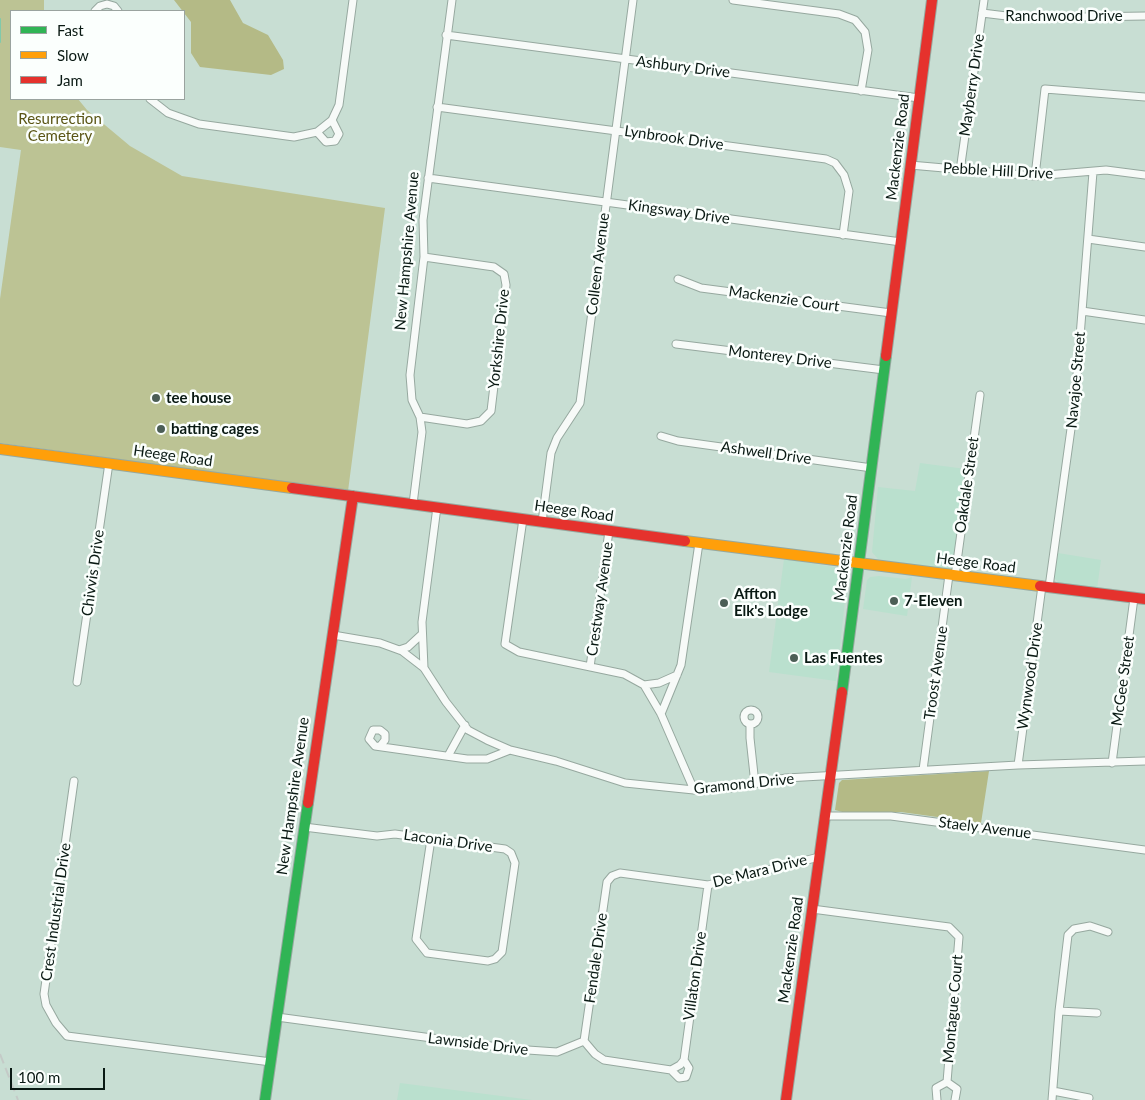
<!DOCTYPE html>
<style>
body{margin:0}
#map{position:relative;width:1145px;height:1100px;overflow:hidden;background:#c8ded3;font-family:Lato,sans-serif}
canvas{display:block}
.legend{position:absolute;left:10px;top:10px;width:175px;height:90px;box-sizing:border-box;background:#fbfffd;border:1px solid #9aa39f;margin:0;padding:6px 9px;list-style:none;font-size:15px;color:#091913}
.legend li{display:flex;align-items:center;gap:10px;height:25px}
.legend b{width:25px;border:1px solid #9aa39f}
.scale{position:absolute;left:10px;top:1068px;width:95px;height:22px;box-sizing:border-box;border:2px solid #091913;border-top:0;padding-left:6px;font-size:15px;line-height:18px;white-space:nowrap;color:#091913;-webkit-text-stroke:4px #fbfffd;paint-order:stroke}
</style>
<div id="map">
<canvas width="1145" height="1100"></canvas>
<ul class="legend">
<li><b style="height:6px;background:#30b455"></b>Fast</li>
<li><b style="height:6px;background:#ff9f0a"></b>Slow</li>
<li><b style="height:6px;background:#e5322d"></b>Jam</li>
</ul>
<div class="scale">100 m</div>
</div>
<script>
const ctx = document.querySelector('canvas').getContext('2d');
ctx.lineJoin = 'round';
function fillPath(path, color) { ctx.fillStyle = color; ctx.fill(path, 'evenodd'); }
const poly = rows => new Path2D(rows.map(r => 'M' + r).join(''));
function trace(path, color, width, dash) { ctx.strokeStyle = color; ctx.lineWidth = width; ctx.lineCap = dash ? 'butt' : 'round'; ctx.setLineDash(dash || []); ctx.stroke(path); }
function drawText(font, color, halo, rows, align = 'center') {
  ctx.font = font + ' Lato,sans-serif'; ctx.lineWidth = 5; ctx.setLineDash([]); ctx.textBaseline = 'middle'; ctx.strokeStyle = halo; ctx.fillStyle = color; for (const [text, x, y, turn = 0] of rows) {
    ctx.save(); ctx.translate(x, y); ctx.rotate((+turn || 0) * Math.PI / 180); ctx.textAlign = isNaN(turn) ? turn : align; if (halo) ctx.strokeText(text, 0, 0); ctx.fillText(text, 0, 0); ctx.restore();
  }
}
fillPath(poly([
 [920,463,966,469,953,567,947,571,878,559,872,552,878,487,915,491],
 [1058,553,1101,560,1097,589,1060,584,1056,580,1054,577],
 [784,559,840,568,848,574,836,681,769,672],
 [879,576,906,579,912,577,907,616,863,609,867,580,870,577],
 [400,1083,532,1100,397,1100]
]), '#bae0ce');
fillPath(poly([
 [0,0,44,0,44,11,11,11,11,99,78,99,87,110,130,146,182,176,385,208,348,491,0,443,0,299,21,150,0,147]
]), '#bcc394');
fillPath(poly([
 [174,0,230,0,243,23,268,35,283,60,284,69,271,75,200,67,191,53,191,22],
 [989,771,981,823,901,812,846,813,835,810,839,783,842,780]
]), '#b4ba86');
trace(poly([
 [0,19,0,42]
]), '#80c9ab', 2);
const street = poly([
 [733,0,839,14,855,20,865,32,868,50,861,91],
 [95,11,100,6,107,4,114,6,118,11],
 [982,13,1023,18,1145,16],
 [446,35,919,98],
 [150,99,168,113,199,124,294,137,317,132,332,120,339,105,353,0],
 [437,107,826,159,835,163,844,175,849,191,843,235],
 [317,132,326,142,335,141,339,134,332,120],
 [910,165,1035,176,1106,170,1145,175],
 [960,171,984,0],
 [1035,176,1045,89,1145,97],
 [428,178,901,242],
 [1088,239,1145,247],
 [678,279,701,288,891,313],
 [1082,311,1145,320],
 [676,344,884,370],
 [420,417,467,424,481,421,491,411,506,285,504,274,494,267,424,257],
 [661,436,678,441,872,468],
 [413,504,422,432,420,417,412,400,410,375,424,257,423,220,452,0],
 [523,519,505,644,519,652,624,674,644,685,661,714,694,790],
 [542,522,551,453,557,438,580,403,633,0],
 [955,576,980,395],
 [1049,587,1075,400,1093,172],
 [333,635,380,643,402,651,424,668,446,702,468,730,487,740,510,750,556,761,625,783,694,790,731,788,786,778,1018,765,1145,761],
 [399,650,408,647,422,634],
 [590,667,609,531],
 [424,668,422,622,437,507],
 [77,682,109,463],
 [644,685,659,683,677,675],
 '744 717a7 7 0 1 1 14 0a7 7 0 1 1-14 0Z',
 [661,714,681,665,699,543],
 [750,724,750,738,755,784],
 [381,745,385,740,385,734,380,730,373,730,369,739,375,746,467,759,487,759,510,750],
 [448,756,465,725],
 [1112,763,1134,598],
 [1018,765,1042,586],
 [923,770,949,575],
 [74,781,44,994,46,1005,56,1023,67,1036,271,1062],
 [825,816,891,816,1145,850],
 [304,827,377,836,395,834,431,839,505,849,511,853,515,863,502,952,495,959,488,961,427,953,416,939,431,839],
 [812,909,949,927,959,937,947,1082],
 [1059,1011,1097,1013],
 [277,1017,513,1049,557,1052,584,1041],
 [584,1041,607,882,612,876,620,873,708,885,819,857],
 [584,1041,595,1054,604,1060,671,1070,680,1065,684,1060,708,885],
 [671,1070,679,1078,686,1077,689,1068,684,1060],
 [1053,1091,1089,1098],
 [937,1100,936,1088,947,1082,957,1089,955,1100],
 [1052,1100,1059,1011,1068,935,1074,929,1090,926,1108,932]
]);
const fast = poly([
 [842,692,886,356],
 [265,1100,308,803]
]);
const slow = poly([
 [0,449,292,488],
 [685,541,1040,586]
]);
const jam = poly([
 [886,356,932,0],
 [292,488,685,541],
 [1040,586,1145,599],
 [308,803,353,496],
 [786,1100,842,692]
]);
trace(street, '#96a89f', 9);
trace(fast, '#96a89f', 12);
trace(slow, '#96a89f', 12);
trace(jam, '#96a89f', 12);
trace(street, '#f7faf8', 7);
trace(fast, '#30b455', 10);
trace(slow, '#ff9f0a', 10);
trace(jam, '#e5322d', 10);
trace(poly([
 [0,1054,18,1100]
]), '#c4cac7', 2, [10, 5]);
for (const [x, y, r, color] of [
 [156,398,5,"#4c5e56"],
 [161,429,5,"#4c5e56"],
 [894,601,5,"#4c5e56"],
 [724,603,5,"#4c5e56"],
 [794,658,5,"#4c5e56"]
]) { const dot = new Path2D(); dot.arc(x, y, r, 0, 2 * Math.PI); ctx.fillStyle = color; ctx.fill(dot); trace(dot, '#fbfffd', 2); }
drawText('15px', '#091913', '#fbfffd', [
 ["Ranchwood Drive",1064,16],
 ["Ashbury Drive",683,67,7],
 ["Mayberry Drive",972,85,-82],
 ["Lynbrook Drive",674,138,8],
 ["Mackenzie Road",898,147,-83],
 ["Pebble Hill Drive",998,171,3],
 ["Kingsway Drive",679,212,8],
 ["New Hampshire Avenue",407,251,-85],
 ["Colleen Avenue",598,264,-83],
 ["Mackenzie Court",784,299,8],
 ["Yorkshire Drive",499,339,-84],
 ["Monterey Drive",780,357,7],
 ["Navajoe Street",1076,380,-85],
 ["Ashwell Drive",766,453,8],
 ["Heege Road",173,456,8],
 ["Oakdale Street",967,485,-82],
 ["Heege Road",574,511,8],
 ["Mackenzie Road",846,548,-83],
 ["Heege Road",976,563,7],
 ["Chivvis Drive",93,573,-82],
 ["Crestway Avenue",600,599,-82],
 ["Troost Avenue",936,673,-82],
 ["Wynwood Drive",1030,676,-82],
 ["McGee Street",1123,681,-82],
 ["Gramond Drive",744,784,-6],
 ["New Hampshire Avenue",293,796,-82],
 ["Staely Avenue",985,828,7],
 ["Laconia Drive",448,841,8],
 ["De Mara Drive",760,871,-14],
 ["Crest Industrial Drive",56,912,-82],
 ["Mackenzie Road",791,950,-82],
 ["Fendale Drive",596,958,-82],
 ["Villaton Drive",695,976,-82],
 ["Montague Court",953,1009,-85],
 ["Lawnside Drive",478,1044,7]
]);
drawText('15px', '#5a5515', '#fbfffd', [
 ["Resurrection",60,119],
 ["Cemetery",60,136]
]);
drawText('bold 15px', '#091913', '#fbfffd', [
 ["tee house",166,398],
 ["batting cages",171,429],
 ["Affton",734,594],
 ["Elk's Lodge",734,611],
 ["7-Eleven",904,601],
 ["Las Fuentes",804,658]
], 'left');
</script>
